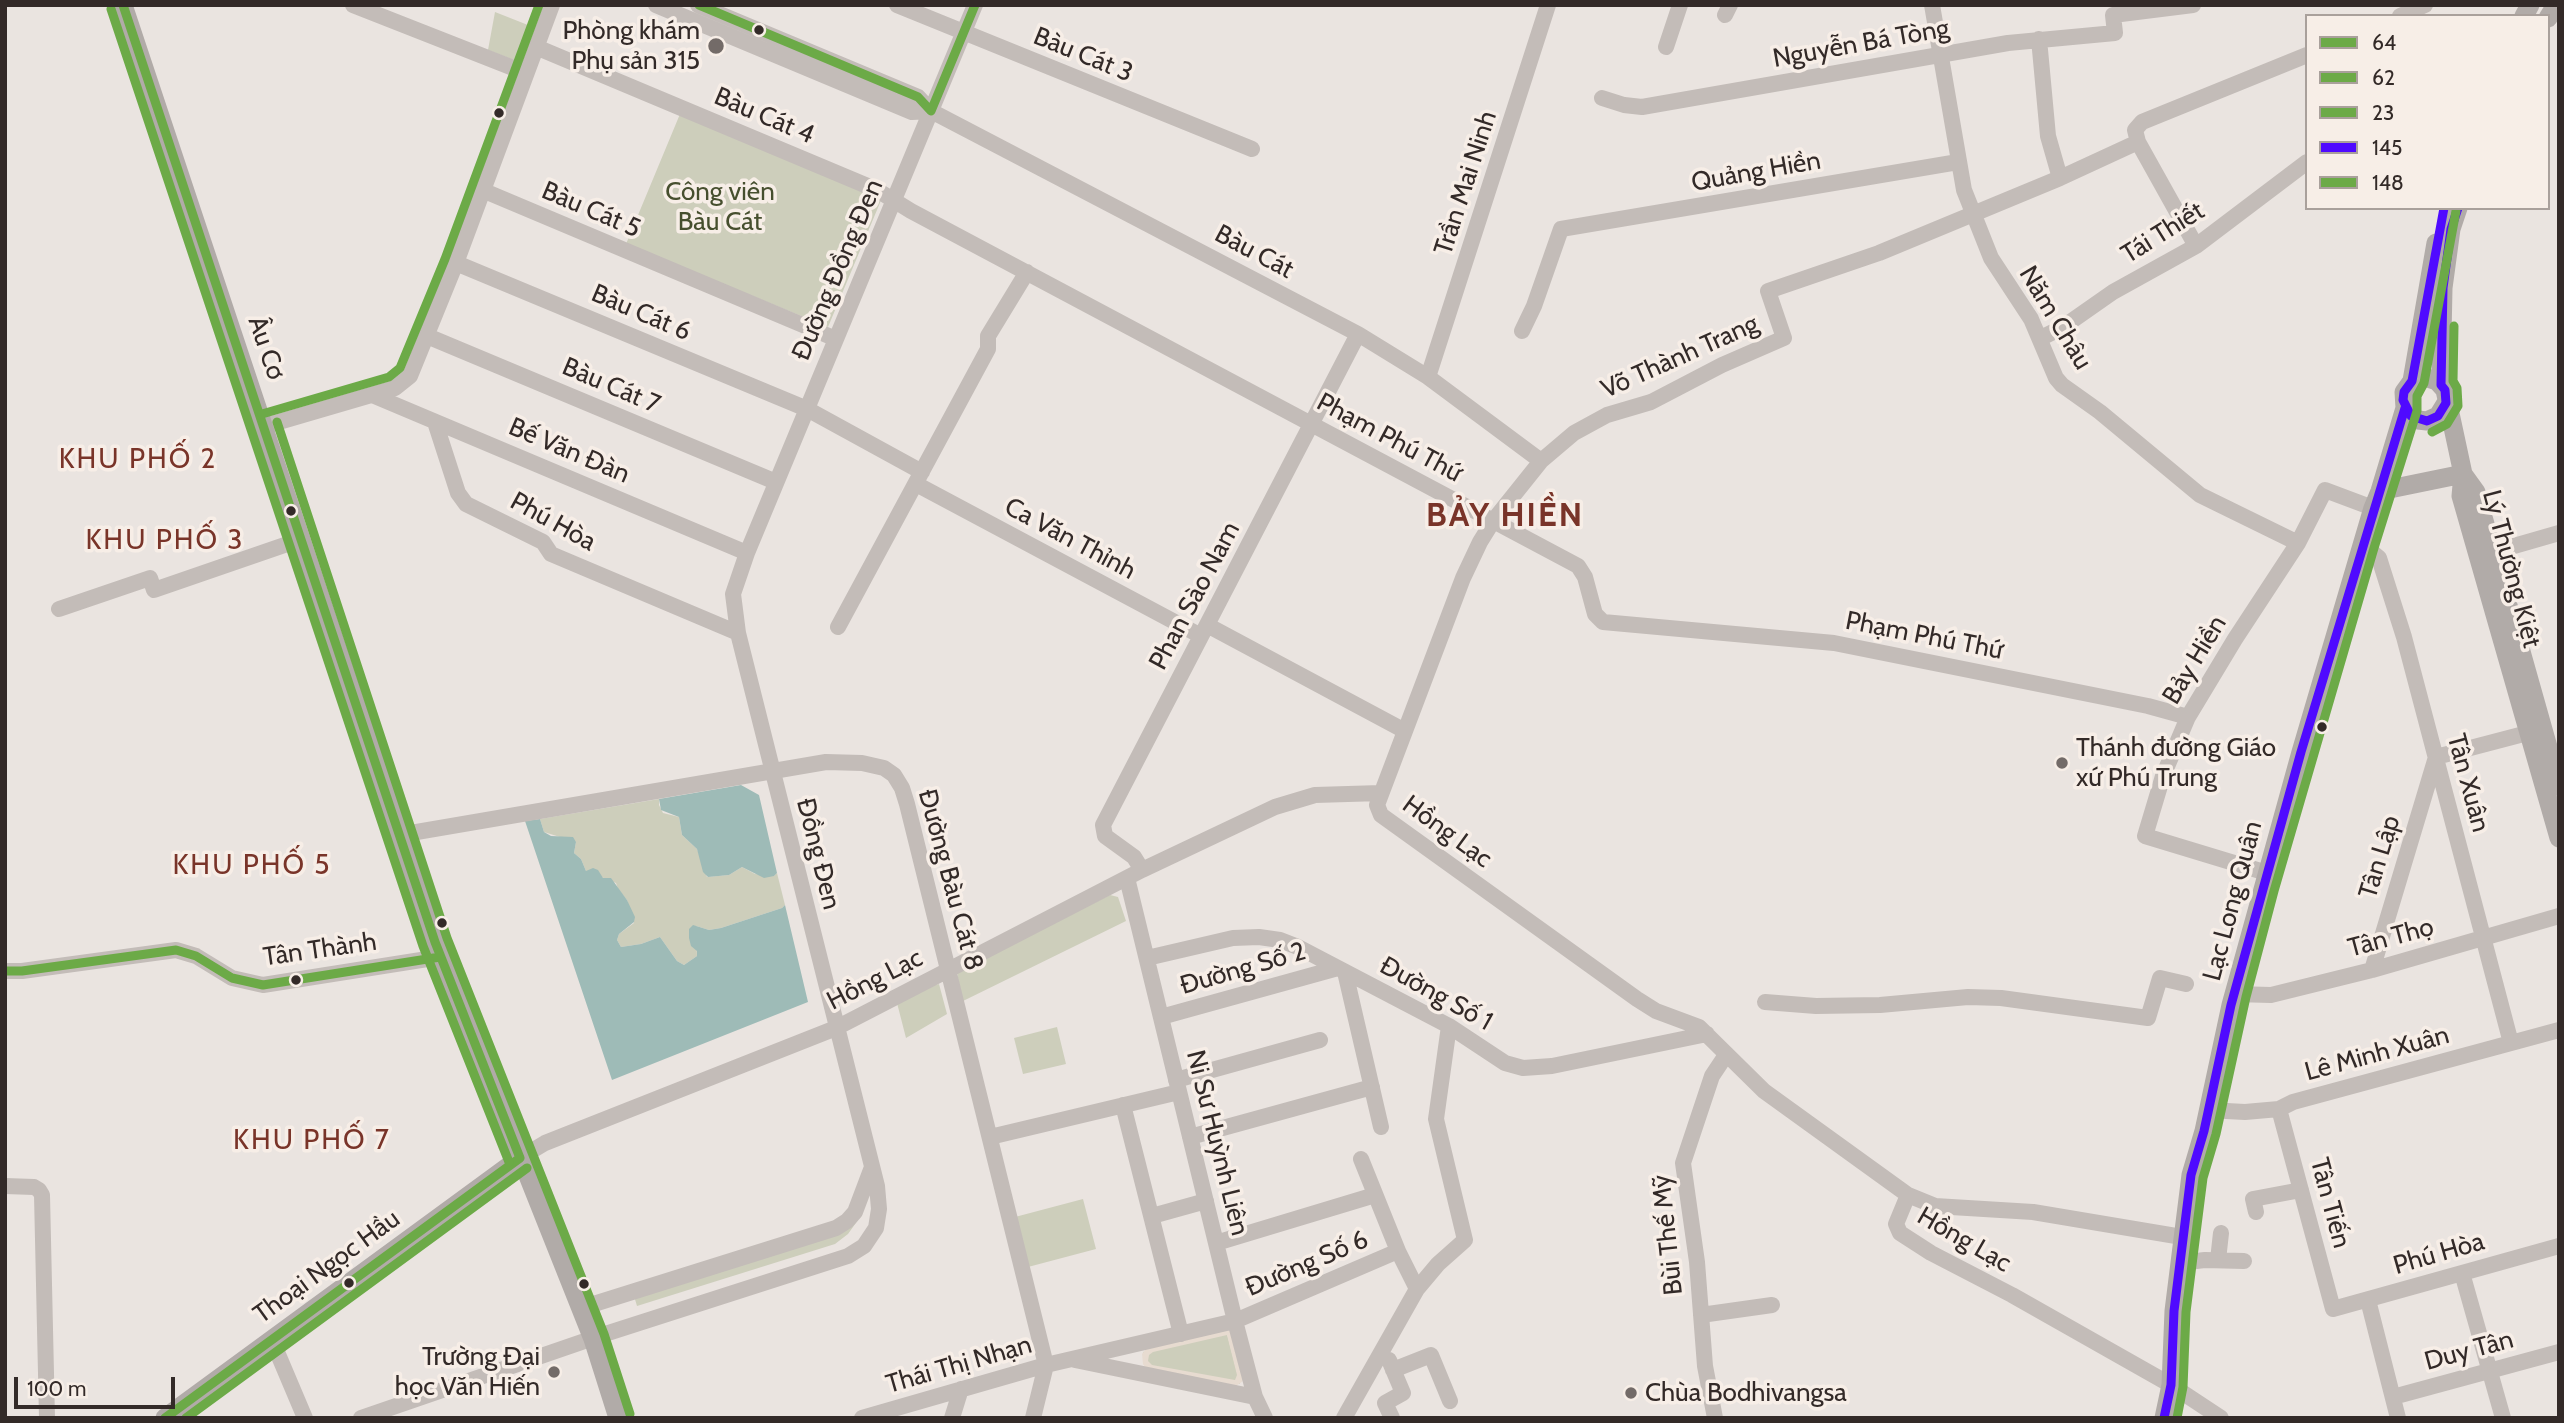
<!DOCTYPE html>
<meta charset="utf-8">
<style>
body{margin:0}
#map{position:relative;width:2564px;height:1423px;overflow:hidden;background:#eae4e0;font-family:Cabin,sans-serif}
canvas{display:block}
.frame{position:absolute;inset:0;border:7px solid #332a28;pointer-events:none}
.legend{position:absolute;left:2305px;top:14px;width:245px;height:196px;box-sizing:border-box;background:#f7eee7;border:2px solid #a9a09b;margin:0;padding:9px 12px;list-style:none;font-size:21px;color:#332a28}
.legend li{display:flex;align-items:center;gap:14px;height:35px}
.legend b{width:35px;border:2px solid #a9a09b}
.scale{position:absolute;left:14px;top:1377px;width:161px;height:32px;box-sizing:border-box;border:4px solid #332a28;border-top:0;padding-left:9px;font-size:21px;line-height:24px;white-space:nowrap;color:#332a28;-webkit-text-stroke:5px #f7eee7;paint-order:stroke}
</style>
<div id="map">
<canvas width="2564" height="1423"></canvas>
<div class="frame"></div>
<ul class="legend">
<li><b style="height:9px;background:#6caa47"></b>64</li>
<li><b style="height:9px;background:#6caa47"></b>62</li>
<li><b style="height:9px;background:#6caa47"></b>23</li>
<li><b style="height:9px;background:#4f0aff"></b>145</li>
<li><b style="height:9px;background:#6caa47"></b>148</li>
</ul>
<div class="scale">100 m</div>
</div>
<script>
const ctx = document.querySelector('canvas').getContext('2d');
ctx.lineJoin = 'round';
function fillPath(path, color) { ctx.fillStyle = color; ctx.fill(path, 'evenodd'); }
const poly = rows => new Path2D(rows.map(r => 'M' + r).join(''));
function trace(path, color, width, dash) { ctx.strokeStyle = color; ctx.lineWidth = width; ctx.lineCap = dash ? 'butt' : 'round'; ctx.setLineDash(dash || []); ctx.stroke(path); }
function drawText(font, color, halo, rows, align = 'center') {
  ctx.font = font + ' Cabin,sans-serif'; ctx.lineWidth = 7; ctx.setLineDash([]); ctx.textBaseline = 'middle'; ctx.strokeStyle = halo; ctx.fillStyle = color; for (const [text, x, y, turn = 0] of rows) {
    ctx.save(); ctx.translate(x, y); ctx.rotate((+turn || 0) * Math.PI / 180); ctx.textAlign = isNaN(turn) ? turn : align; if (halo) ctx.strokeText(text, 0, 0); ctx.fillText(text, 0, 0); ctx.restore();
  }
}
fillPath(poly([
 [495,12,533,27,519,62,488,50],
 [680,114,882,198,828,327,626,244],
 [659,799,659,805,663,813,679,817,682,835,697,849,707,877,729,875,742,867,755,874,774,876,777,873,785,905,782,908,721,928,709,930,696,926,697,956,684,965,677,961,660,937,641,944,621,947,617,940,619,934,634,923,627,900,618,889,616,883,586,871,581,859,574,853,576,842,544,832,540,819],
 [1110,895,1118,897,1126,921,961,1002,957,970],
 [939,984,947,1014,906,1038,897,1003,931,986],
 [1057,1027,1066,1064,1023,1074,1014,1038],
 [1083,1199,1096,1249,1028,1267,1015,1217],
 [858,1220,848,1234,835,1244,637,1306,634,1296],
 [1226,1330,1240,1384,1143,1364,1143,1352]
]), '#cdcebb');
fillPath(poly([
 [1229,1330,1231,1331,1243,1381,1236,1386,1145,1367,1143,1364,1142,1354,1146,1349],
 [1227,1335,1237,1375,1235,1380,1152,1365,1148,1361,1149,1355,1153,1352]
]), '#e7dbd0');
fillPath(poly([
 [741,785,759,795,777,873,774,876,764,878,742,867,729,875,708,877,703,872,697,849,682,835,679,817,661,810,659,799],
 [540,819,544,832,551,836,573,837,576,842,574,853,581,859,586,871,593,868,598,870,603,878,611,878,627,900,635,917,634,922,619,934,617,940,621,947,641,944,660,937,677,961,684,965,697,956,697,951,691,946,689,938,689,929,693,925,709,930,721,928,782,908,785,905,808,1002,612,1080,525,821]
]), '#9ebbb7');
trace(poly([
 [353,5,526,73],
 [656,5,912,112,931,111],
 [698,5,918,97,931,111,1358,334,1428,377,1541,461],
 [897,5,1252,149],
 [1932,5,1964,190,1991,258,2031,319,2056,378,2062,385,2100,412,2200,495,2298,543],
 [1725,15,1730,5],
 [2400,16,2425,5],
 [2039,39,2048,136,2060,178],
 [536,47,877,190,911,211,1578,566,1585,577,1595,614,1603,622,1834,643,2148,706,2188,717],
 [1666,47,1680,5],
 [1602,98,1624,105,1642,107,2008,43,2115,33,2113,15,2193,5],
 [2138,142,2196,246],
 [482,190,836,339],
 [456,263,807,409,922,472],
 [1522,331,1534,306,1561,229,1958,162],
 [427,336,776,482],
 [2041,338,2063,327,2113,292,2196,246,2307,162],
 [1428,377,1548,5],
 [372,395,747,553],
 [435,422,458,493,466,504,543,542,551,554,738,633],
 [265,426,395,388,410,376,456,263,552,5],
 [916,484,1201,636],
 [2362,544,2379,558,2404,637,2511,1043],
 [2493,552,2559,533],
 [59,609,150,578,154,590,302,539],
 [1207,625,1405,731],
 [838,627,988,349,988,336,1027,272],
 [399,835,826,762,862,763,884,768,894,775,902,788,907,804,1046,1365,1033,1418],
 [1142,870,1134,857,1105,836,1103,825,1358,334],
 [2267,873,2145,836,2163,776,2188,717,2235,639,2298,543,2325,490,2373,508],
 [1127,878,1235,1321,1255,1397,1265,1418],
 [1147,958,1233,938,1259,937,1280,940,1298,947,1449,1026,1505,1063,1523,1068,1552,1066,1707,1034],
 [2372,970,2436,757,2539,730],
 [5,971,22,971,176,950,196,956,232,978,263,985,440,957],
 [1345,972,1381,1127],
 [2234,994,2271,995,2372,970,2559,916],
 [1765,1002,1816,1006,1880,1005,1968,997,2001,998,2148,1018,2160,978,2186,984],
 [1161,1017,1338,968],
 [1176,1080,1320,1040],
 [1123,1105,1181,1334],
 [2279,1109,2333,1309,2559,1246],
 [2208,1110,2245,1112,2279,1109,2293,1102,2559,1030],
 [990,1137,1179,1092],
 [1190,1137,1372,1087],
 [520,1158,545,1143,836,1028,1142,870,1275,807,1315,795,1381,793],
 [1361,1159,1398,1251,1417,1289],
 [5,1186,34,1187,39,1190,42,1195,47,1418],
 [1908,1195,1896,1224,1900,1233,1931,1253,2012,1295,2171,1385,2221,1418],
 [2256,1212,2253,1199,2301,1190],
 [1152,1216,1206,1201],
 [2182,1237,2033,1212,1935,1206,1908,1195,1764,1091,1699,1027,1656,1011,1637,999,1381,815,1377,805,1463,578,1480,542,1493,521,1541,461,1574,433,1607,415,1651,402,1722,365,1784,338,1768,291,1879,253,2060,178,2138,142,2135,130,2142,122,2307,55],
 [1216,1243,1375,1195],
 [2218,1260,2221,1233],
 [2179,1263,2205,1260,2244,1261],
 [2462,1273,2503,1418],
 [2368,1300,2398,1418],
 [581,1308,836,1228,847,1221,855,1212,872,1167],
 [1701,1315,1772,1305],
 [272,1340,305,1418],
 [1075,1360,1255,1397],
 [1389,1360,1403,1393,1385,1403,1392,1418],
 [1393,1370,1431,1355,1450,1401],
 [2393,1397,2559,1352],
 [361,1418,605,1334,848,1256,864,1246,876,1228,879,1209,877,1186,738,633,733,594,747,553,975,5],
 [862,1418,1046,1365,1235,1321,1398,1251],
 [952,1418,961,1389],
 [1344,1418,1417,1289,1438,1264,1465,1240,1436,1119,1449,1026],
 [1715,1418,1705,1366,1697,1262,1683,1163,1712,1076,1726,1055]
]), '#c3bcb8', 16);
trace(poly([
 [123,5,435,942,593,1339,618,1418],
 [2524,16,2530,5],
 [2548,18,2556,5],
 [2412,381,2436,243],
 [2441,385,2443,288,2451,229,2458,208],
 [2446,403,2438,416,2427,421,2418,420,2411,416,2405,408,2404,392,2412,381,2424,377,2437,381,2445,390,2463,474,2461,496,2559,838],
 [2463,474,2476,492,2559,786],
 [2380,491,2463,474],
 [165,1418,520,1158],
 [2164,1418,2171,1385,2174,1311,2191,1175,2204,1131,2231,1005,2301,752,2373,508,2380,491,2405,408]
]), '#b1aba8', 19);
trace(poly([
 [123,5,435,942,520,1158,165,1418],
 [699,5,918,97,931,111,975,5],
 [5,971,22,971,176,950,196,956,232,978,263,985,440,957]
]), '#6caa47', 9);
trace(poly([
 [111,9,423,946,509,1162],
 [186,1418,527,1168]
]), '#6caa47', 9);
trace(poly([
 [262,414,389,377,400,368,445,259,539,5],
 [277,422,447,938,604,1334,630,1414]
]), '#6caa47', 9);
trace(poly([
 [2444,208,2412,381,2404,392,2403,400,2411,416,2427,421,2438,416,2446,403,2445,390,2441,385,2443,288,2451,229,2458,208],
 [2164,1418,2171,1385,2174,1311,2191,1175,2204,1131,2231,1005,2301,752,2405,408]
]), '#4f0aff', 9);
trace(poly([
 [2432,432,2447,424,2458,406,2457,388,2453,381,2454,326],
 [2177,1418,2183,1387,2186,1312,2203,1178,2216,1134,2246,997,2274,891,2374,548,2417,411,2417,396,2424,383,2456,211]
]), '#6caa47', 9);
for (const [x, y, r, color] of [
 [759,30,6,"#332a28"],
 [716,46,9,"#736b68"],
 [499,113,6,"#332a28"],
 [291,511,6,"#332a28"],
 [2322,727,6,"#332a28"],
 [2062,763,7,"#736b68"],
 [442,923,6,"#332a28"],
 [296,980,6,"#332a28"],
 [349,1283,6,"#332a28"],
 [584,1284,6,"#332a28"],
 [554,1372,7,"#736b68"],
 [1631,1393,7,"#736b68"]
]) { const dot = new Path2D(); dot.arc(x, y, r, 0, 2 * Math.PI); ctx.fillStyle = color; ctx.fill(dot); trace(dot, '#f7eee7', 2.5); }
drawText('26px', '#332a28', '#f7eee7', [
 ["Phòng khám",700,31],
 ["Phụ sản 315",700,61],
 ["Thánh đường Giáo",2076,748,"left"],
 ["xứ Phú Trung",2076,778,"left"],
 ["Trường Đại",540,1357],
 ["học Văn Hiến",540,1387],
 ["Chùa Bodhivangsa",1645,1393,"left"]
], 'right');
drawText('26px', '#332a28', '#f7eee7', [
 ["Nguyễn Bá Tòng",1861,44,-10],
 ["Bàu Cát 3",1083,55,22],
 ["Bàu Cát 4",764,116,23],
 ["Quảng Hiền",1756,172,-10],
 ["Trần Mai Ninh",1466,183,-72],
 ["Bàu Cát 5",591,210,23],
 ["Tái Thiết",2163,233,-32],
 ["Bàu Cát",1254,252,28],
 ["Đường Đồng Đen",838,270,-67],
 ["Bàu Cát 6",641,313,23],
 ["Năm Châu",2055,318,59],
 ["Âu Cơ",266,348,71],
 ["Võ Thành Trang",1680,357,-24],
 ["Bàu Cát 7",611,386,23],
 ["Phạm Phú Thứ",1389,438,28],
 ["Bế Văn Đàn",569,451,23],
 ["Phú Hòa",553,522,29],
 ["Ca Văn Thỉnh",1070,539,28],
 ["Lý Thường Kiệt",2511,569,75],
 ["Phan Sào Nam",1195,596,-62],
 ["Phạm Phú Thứ",1924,636,11],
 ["Bảy Hiền",2195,660,-59],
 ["Tân Xuân",2468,783,75],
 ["Hồng Lạc",1447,832,36],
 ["Đồng Đen",818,854,76],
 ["Tân Lập",2380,857,-73],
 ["Đường Bàu Cát 8",950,880,75],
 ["Lạc Long Quân",2233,901,-75],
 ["Tân Thọ",2391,938,-15],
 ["Tân Thành",320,950,-8],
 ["Đường Số 2",1243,969,-16],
 ["Hồng Lạc",875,980,-27],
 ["Đường Số 1",1436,994,29],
 ["Lê Minh Xuân",2377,1054,-15],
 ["Ni Sư Huỳnh Liên",1217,1143,76],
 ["Tân Tiến",2330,1203,75],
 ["Bùi Thế Mỹ",1668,1235,-96],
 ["Hồng Lạc",1964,1240,30],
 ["Phú Hòa",2439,1254,-16],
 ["Đường Số 6",1307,1264,-23],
 ["Thoại Ngọc Hầu",327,1267,-36],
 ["Duy Tân",2469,1351,-15],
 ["Thái Thị Nhạn",959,1365,-16]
]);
drawText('26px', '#464f2e', '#f7eee7', [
 ["Công viên",720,192],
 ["Bàu Cát",720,222]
]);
ctx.letterSpacing = '2px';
drawText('28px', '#793429', '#f7eee7', [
 ["KHU PHỐ 2",138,460],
 ["KHU PHỐ 3",165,541],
 ["KHU PHỐ 5",252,866],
 ["KHU PHỐ 7",312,1141]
]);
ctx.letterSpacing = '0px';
ctx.letterSpacing = '2px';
drawText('bold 33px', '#793429', '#f7eee7', [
 ["BẢY HIỀN",1505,516]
]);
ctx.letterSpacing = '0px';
</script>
